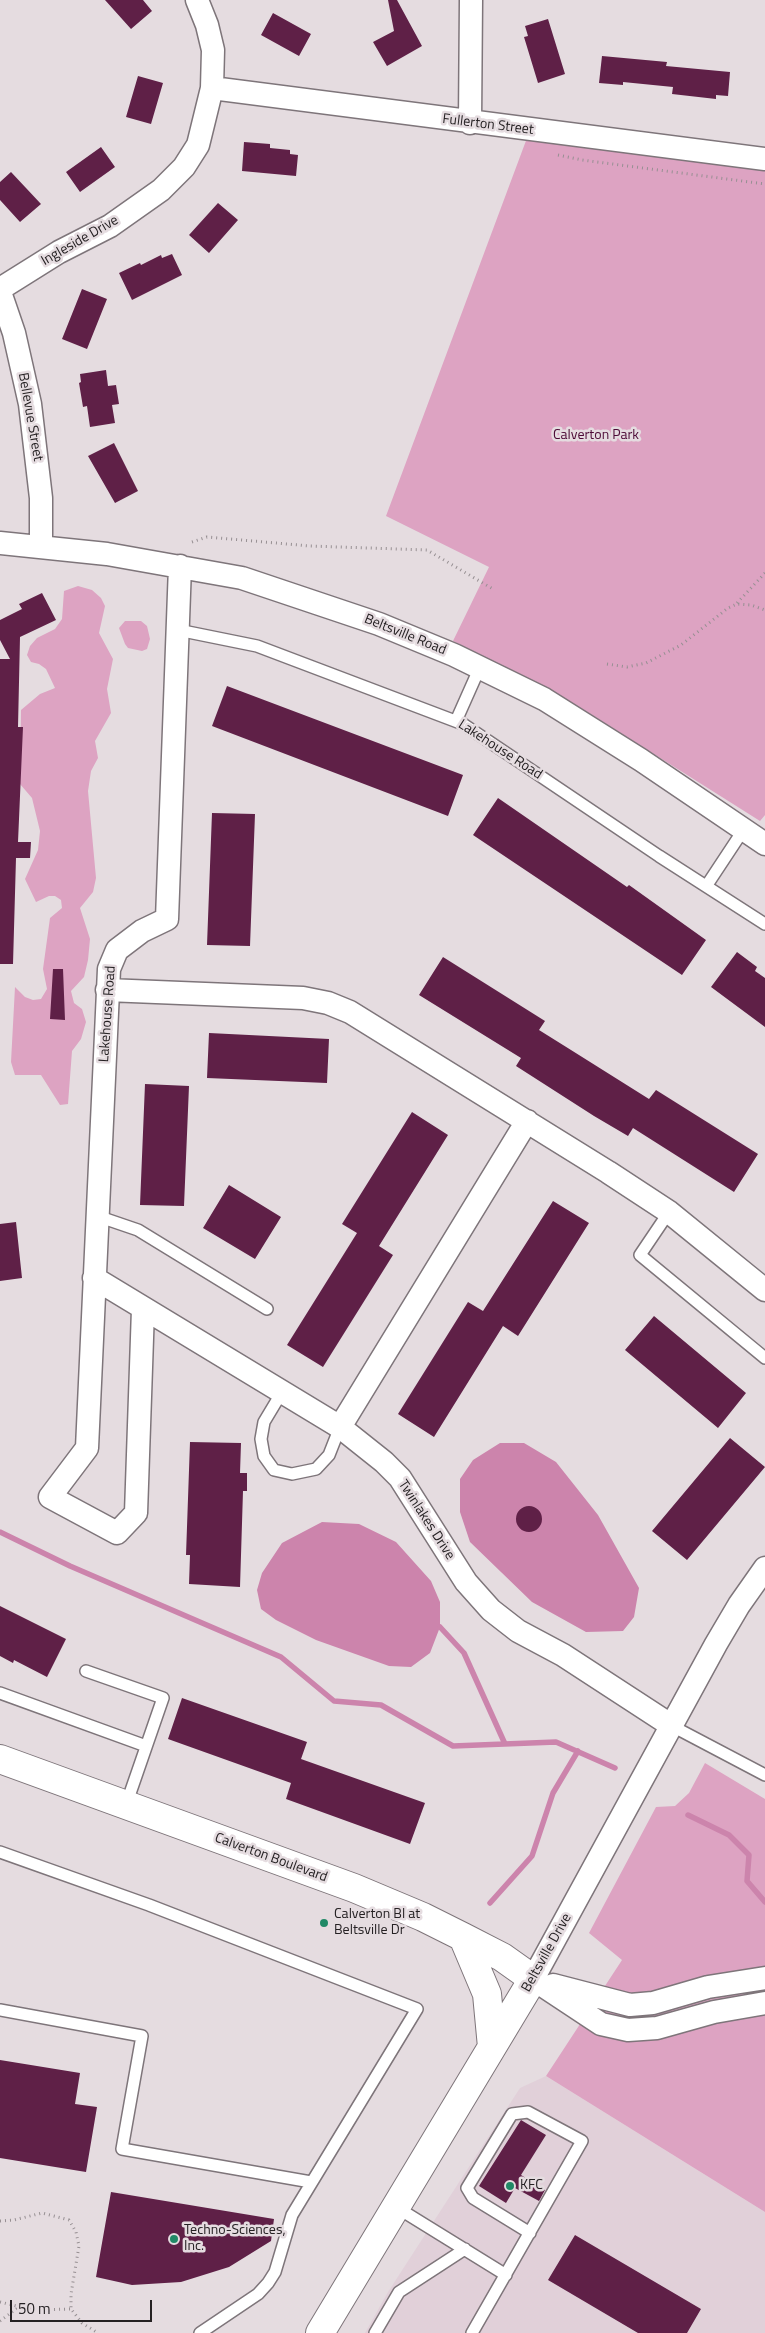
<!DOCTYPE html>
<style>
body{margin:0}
#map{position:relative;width:765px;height:2333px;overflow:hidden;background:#e5dce0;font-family:"Titillium Web",sans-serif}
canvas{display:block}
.scale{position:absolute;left:10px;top:2300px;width:142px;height:22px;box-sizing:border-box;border:2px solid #252123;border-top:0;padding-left:6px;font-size:15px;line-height:18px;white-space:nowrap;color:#252123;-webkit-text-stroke:4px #e5dce0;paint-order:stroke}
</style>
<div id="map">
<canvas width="765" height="2333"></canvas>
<div class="scale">50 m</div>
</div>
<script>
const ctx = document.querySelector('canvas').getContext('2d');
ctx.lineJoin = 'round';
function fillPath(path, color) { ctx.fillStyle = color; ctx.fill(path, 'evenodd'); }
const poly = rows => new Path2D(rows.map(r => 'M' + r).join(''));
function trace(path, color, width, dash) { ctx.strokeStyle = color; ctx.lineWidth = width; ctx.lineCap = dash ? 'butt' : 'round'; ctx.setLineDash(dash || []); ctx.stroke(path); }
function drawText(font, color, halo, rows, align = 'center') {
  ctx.font = font + ' "Titillium Web",sans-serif'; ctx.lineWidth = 5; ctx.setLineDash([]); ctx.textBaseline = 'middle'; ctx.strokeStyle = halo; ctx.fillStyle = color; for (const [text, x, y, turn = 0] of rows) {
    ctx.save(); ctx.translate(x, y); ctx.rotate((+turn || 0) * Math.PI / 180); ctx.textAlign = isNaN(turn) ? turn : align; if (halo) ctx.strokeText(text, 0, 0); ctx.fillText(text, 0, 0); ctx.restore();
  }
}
fillPath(poly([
 [546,2076,765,2212,765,2333,365,2333,388,2292,520,2088]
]), '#e1d0d9');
fillPath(poly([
 [527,138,765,168,765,815,760,821,592,715,542,686,453,641,489,567,386,516],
 [78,586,92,590,101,598,105,606,99,633,113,659,107,689,111,713,95,741,98,758,91,771,88,791,96,878,93,892,80,908,90,939,88,960,84,977,71,991,74,1003,82,1009,86,1022,81,1039,72,1051,68,1104,60,1105,41,1075,15,1075,11,1062,15,987,25,997,33,1000,41,999,47,989,43,969,50,918,62,908,61,900,55,896,49,896,36,902,25,879,38,850,40,831,32,798,20,784,21,710,40,694,55,688,46,669,39,664,31,662,27,655,30,646,37,638,55,629,62,619,64,591],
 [125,621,141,621,147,626,150,639,147,649,142,651,128,648,125,644,119,628],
 [705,1763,765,1799,765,2212,546,2076,622,1960,589,1933,656,1807,675,1806,689,1793]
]), '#dda3c2');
fillPath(poly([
 [500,1443,524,1443,556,1462,598,1515,639,1588,634,1617,623,1631,586,1632,532,1602,470,1542,460,1512,460,1479,473,1460],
 [322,1522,359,1524,396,1542,431,1581,440,1602,440,1627,430,1653,411,1667,389,1666,316,1640,276,1620,261,1609,257,1590,262,1573,282,1543]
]), '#cc84ac');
trace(poly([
 [0,1532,70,1566,281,1657,334,1701,381,1705,453,1746,556,1742,615,1768],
 [440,1627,464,1653,505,1744],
 [688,1815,729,1835,749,1855,747,1881,765,1902],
 [490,1903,532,1856,553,1793,578,1751]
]), '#cc84ac', 5.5);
fillPath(poly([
 [105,0,143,0,152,11,131,29],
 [388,0,397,0,422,46,387,66,373,42,394,31],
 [273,13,311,34,299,56,261,35],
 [548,19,565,74,538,83,524,37,528,36,525,26],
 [602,56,667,62,666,66,730,72,728,96,716,95,716,99,672,94,673,87,623,82,623,85,599,83],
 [138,76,163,83,151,124,126,117],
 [244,142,270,144,270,148,290,150,290,154,298,155,296,176,242,171],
 [101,147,115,167,80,192,66,172],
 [11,172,41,204,20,222,0,200,0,182],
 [218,203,238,220,209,253,189,235],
 [172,254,182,275,132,300,119,273,140,263,141,265,161,255,162,258],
 [82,289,107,299,87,349,62,339],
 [106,370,108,386,116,385,119,404,112,405,115,423,90,427,87,406,83,407,79,383,81,382,80,374],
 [114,443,138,491,115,503,88,456],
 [42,593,56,620,20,637,18,727,23,727,18,842,31,842,30,858,16,858,13,964,0,964,0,659,10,659,0,640,0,620,22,609,19,604],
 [227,686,463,775,448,816,212,726],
 [498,798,627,887,629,885,706,940,682,975,473,835],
 [212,813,255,814,250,946,207,945],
 [737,952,757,967,755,971,765,978,765,1027,711,987],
 [443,957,545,1021,539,1030,571,1050,649,1099,656,1090,758,1154,734,1192,633,1128,628,1136,594,1116,516,1066,521,1058,419,995],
 [53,969,63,969,65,1020,50,1019],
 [209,1033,329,1039,327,1083,207,1078],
 [145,1084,189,1086,184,1206,140,1205],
 [412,1112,448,1135,379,1246,393,1255,323,1367,287,1345,357,1233,342,1224],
 [229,1185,281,1217,255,1259,203,1228],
 [553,1201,589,1223,518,1336,503,1326,434,1437,398,1414,468,1302,483,1311],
 [16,1222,22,1278,0,1281,0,1224],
 [654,1316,746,1393,718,1428,625,1350],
 [730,1438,765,1467,687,1560,652,1531],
 [190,1442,241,1443,240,1473,247,1473,247,1491,243,1491,240,1587,189,1584,190,1555,186,1555],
 '516 1519a13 13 0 1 1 26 0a13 13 0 1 1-26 0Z',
 [0,1606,66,1639,47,1677,14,1660,13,1663,0,1656],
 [182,1698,307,1742,301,1759,425,1803,410,1844,286,1799,291,1783,168,1739],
 [0,2060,80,2073,75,2104,97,2107,86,2172,0,2158],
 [521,2120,546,2135,521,2175,545,2190,539,2201,515,2188,506,2203,479,2186],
 [111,2192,274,2219,271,2241,229,2267,181,2282,132,2285,96,2277],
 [575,2235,701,2309,687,2333,638,2333,548,2280]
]), '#5f2047');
const service = poly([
 [178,630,257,646,463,724,659,856,765,924],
 [456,721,480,667],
 [707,885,744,829],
 [669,1212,640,1255,765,1358],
 [97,1216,138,1230,267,1309],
 [282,1392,264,1422,261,1439,264,1456,274,1470,292,1474,316,1469,329,1455,340,1427],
 [86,1671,163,1698,126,1805],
 [0,1693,146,1746],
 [672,1726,765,1775],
 [0,1852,149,1905,417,2009,292,2215,275,2272,268,2283,258,2294,200,2333],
 [0,2010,142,2036,122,2149,311,2182],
 [396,2207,506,2275],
 [375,2333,399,2292,465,2249],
 [472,2333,582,2141,528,2112,512,2114,467,2188,473,2198,530,2233]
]);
const minor = poly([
 [212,88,765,159],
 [470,123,471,0],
 [0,289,59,252,110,226,161,190,184,167,198,145,212,88,213,50,207,25,197,0],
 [0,292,14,333,30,404,41,498,41,546],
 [0,543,107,554,242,578,379,624,454,655,544,699,641,760,765,844],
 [107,990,303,998,328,1003,350,1012,608,1172,669,1212,765,1290],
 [94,1278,340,1427,384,1462,400,1478,466,1582,491,1610,518,1631,563,1655,672,1726],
 [143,1309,136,1513,117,1533,50,1497,87,1448,109,969,117,950,142,931,167,919,180,566],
 [340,1427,527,1121],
 [533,1979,716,1644,739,1605,765,1568],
 [533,1979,601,2024,628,2030,657,2028,714,2012,765,2003],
 [553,1985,630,2005,653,2003,708,1987,765,1978]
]);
const tertiary = poly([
 [0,1759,354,1888,423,1917,463,1937,502,1957,533,1979,320,2333],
 [463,1937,487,1994,492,2047]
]);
trace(service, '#7e757a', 14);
trace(minor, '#7e757a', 25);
trace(tertiary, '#7e757a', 30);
trace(poly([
 [558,155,582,160,765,184],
 [192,542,207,537,310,546,427,550,493,589],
 [737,603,765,573],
 [607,664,627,667,646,663,681,645,728,608,737,604,751,605,765,610],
 [0,2221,14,2220,42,2213,69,2220,76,2232,79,2246,71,2294,71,2309,82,2323,98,2333],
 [0,2302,33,2310,71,2309],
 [0,2321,19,2307]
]), '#968f92', 3, [1, 4]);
trace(service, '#fff', 11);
trace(minor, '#fff', 22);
trace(tertiary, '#fff', 28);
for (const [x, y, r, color] of [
 [324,1923,5,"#208966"],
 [510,2186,5,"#208966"],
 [174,2239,5,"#208966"]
]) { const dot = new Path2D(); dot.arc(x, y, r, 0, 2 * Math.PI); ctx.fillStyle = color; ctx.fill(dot); trace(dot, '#e5dce0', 2); }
drawText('14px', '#252123', '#e5dce0', [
 ["Fullerton Street",488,125,7],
 ["Ingleside Drive",80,241,-30],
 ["Bellevue Street",30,417,80],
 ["Beltsville Road",405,635,22],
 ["Lakehouse Road",500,750,33],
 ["Lakehouse Road",108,1014,-86],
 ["Twinlakes Drive",426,1520,57],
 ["Calverton Boulevard",271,1858,20],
 ["Beltsville Drive",547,1953,-61]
]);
drawText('14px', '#4c0a36', '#e5dce0', [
 ["Calverton Park",596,436]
]);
drawText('14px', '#252123', '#e5dce0', [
 ["Calverton Bl at",334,1915],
 ["Beltsville Dr",334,1931],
 ["KFC",520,2186],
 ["Techno-Sciences,",184,2231],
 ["Inc.",184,2247]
], 'left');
</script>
